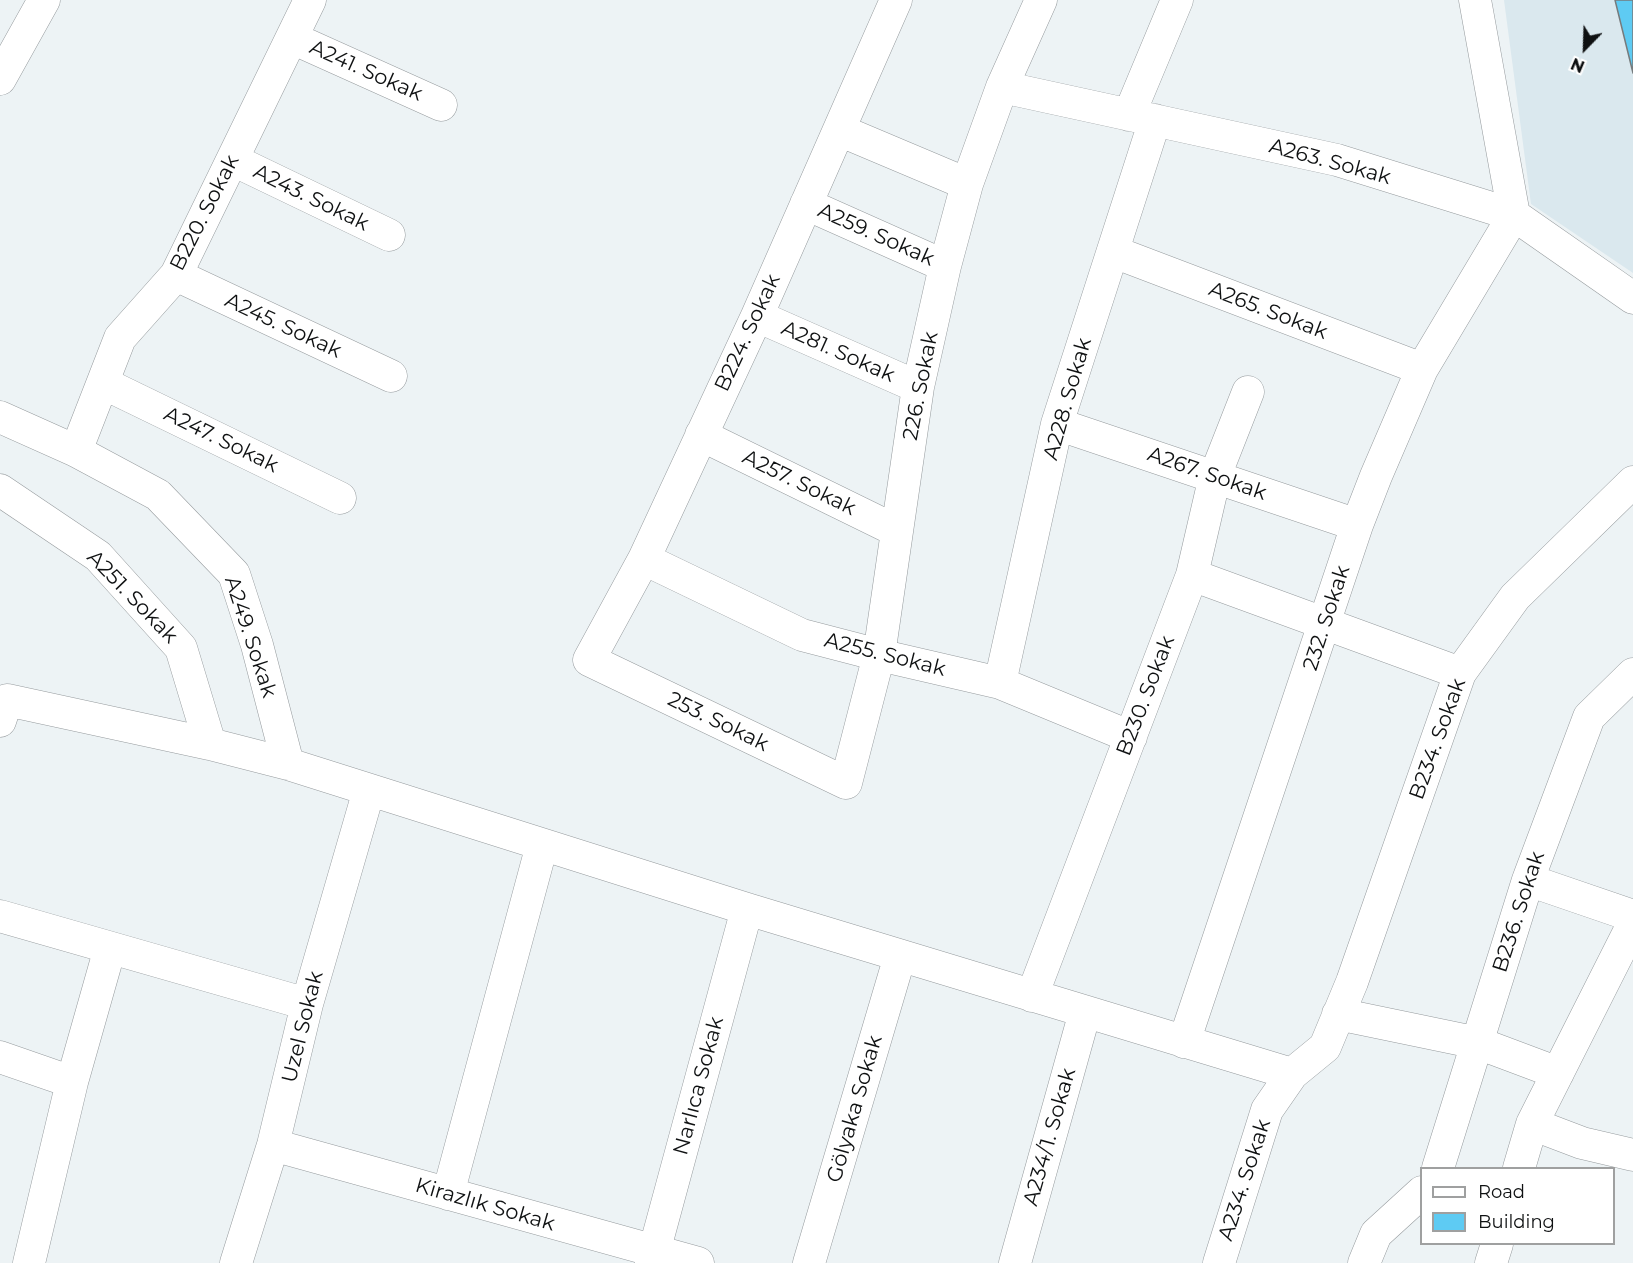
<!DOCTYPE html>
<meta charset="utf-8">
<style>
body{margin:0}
#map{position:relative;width:1633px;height:1263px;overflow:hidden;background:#edf3f5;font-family:Montserrat,sans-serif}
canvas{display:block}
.legend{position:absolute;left:1420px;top:1167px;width:195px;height:78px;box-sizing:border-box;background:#fff;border:2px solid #9fa0a0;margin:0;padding:8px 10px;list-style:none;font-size:18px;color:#0f1112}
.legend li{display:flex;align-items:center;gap:12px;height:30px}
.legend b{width:30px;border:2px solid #9fa0a0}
.north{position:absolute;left:1555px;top:18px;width:60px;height:60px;-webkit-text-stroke:4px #fff;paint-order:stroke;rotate:203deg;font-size:16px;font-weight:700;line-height:24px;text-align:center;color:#0f1112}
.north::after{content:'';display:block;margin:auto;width:21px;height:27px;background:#0f1112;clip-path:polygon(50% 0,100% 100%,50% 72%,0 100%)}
</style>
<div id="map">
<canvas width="1633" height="1263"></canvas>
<ul class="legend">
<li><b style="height:8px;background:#fff"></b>Road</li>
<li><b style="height:16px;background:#5ecbf3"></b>Building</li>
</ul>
<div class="north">N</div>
</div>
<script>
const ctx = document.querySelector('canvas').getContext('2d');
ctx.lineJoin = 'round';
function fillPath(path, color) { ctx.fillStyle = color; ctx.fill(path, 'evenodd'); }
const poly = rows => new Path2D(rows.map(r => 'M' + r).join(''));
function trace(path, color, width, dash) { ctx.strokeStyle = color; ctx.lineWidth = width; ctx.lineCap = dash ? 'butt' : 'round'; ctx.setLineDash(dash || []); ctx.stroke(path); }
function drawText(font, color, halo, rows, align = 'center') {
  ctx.font = font + ' Montserrat,sans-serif'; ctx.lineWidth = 5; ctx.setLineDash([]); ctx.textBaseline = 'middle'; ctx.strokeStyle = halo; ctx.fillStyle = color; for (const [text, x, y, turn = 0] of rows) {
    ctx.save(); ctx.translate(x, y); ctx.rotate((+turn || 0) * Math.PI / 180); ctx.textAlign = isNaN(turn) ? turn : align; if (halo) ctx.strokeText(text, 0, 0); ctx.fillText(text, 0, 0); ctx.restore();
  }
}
fillPath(poly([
 [1504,0,1633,0,1633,273,1531,204]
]), '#dae8ee');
const building = poly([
 [1615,0,1633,0,1633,73,1615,0]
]);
fillPath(building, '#5ecbf3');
trace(building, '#767b7d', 1.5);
const street = poly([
 [896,0,757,316,644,559,589,660,846,783,879,655,918,387,945,266,967,184,1002,87,1041,0],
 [292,38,441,105],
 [0,79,44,0],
 [1002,87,1337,160,1514,215,1633,298],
 [1129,115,1177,0],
 [839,130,967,184],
 [233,160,389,235],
 [806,204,945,266],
 [1114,252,1422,369],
 [176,275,391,376],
 [757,316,918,387],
 [103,383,340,498],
 [0,417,76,451,158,495,234,574,257,645,288,764],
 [1057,424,1357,525],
 [701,435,897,531],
 [76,451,120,338,176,275,310,0],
 [0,490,98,556,181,648,210,744],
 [644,559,802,635,879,655,1000,683,1131,737],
 [1192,575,1460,673],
 [1000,683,1057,424,1155,120],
 [0,721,7,700,210,744,288,764,747,909,1292,1074],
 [1528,880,1633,916],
 [0,916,307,1004],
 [1032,996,1192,575,1215,476,1248,392],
 [1338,1014,1478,1043,1558,1073],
 [1184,1042,1357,525,1376,476,1422,369,1514,215,1475,0],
 [0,1057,72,1082,29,1263],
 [72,1082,110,948],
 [1532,1124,1633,924],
 [273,1145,698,1263],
 [1438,1168,1528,880,1589,717,1633,674],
 [1519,1168,1532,1124,1582,1143,1633,1155],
 [448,1194,542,845],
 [236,1263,273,1145,307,1004,369,790],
 [651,1263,747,909],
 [809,1263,900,956],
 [1015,1263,1085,1012],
 [1219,1263,1267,1110,1292,1074,1325,1047,1352,982,1460,673,1515,597,1633,482],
 [1364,1263,1376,1234,1422,1192],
 [1491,1263,1497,1244]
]);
trace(street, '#969b9e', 33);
trace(street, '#fff', 32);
drawText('21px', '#0f1112', '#fff', [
 ["A241. Sokak",366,71,24],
 ["A263. Sokak",1330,162,15],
 ["A243. Sokak",311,198,26],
 ["B220. Sokak",205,213,-63],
 ["A259. Sokak",876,235,24],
 ["A265. Sokak",1268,311,21],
 ["A245. Sokak",283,326,25],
 ["B224. Sokak",748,333,-65],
 ["A281. Sokak",838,352,24],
 ["226. Sokak",921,386,-79],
 ["A228. Sokak",1068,399,-74],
 ["A247. Sokak",221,440,26],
 ["A267. Sokak",1207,474,19],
 ["A257. Sokak",799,483,26],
 ["A251. Sokak",132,597,46],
 ["232. Sokak",1327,618,-72],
 ["A249. Sokak",250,637,72],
 ["A255. Sokak",885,655,14],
 ["B230. Sokak",1146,696,-69],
 ["253. Sokak",718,722,26],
 ["B234. Sokak",1438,739,-70],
 ["B236. Sokak",1519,912,-72],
 ["Uzel Sokak",303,1027,-76],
 ["Narlıca Sokak",699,1086,-75],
 ["Gölyaka Sokak",855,1109,-74],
 ["A234/1. Sokak",1050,1137,-74],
 ["A234. Sokak",1245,1180,-72],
 ["Kirazlık Sokak",485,1205,16]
]);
</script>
